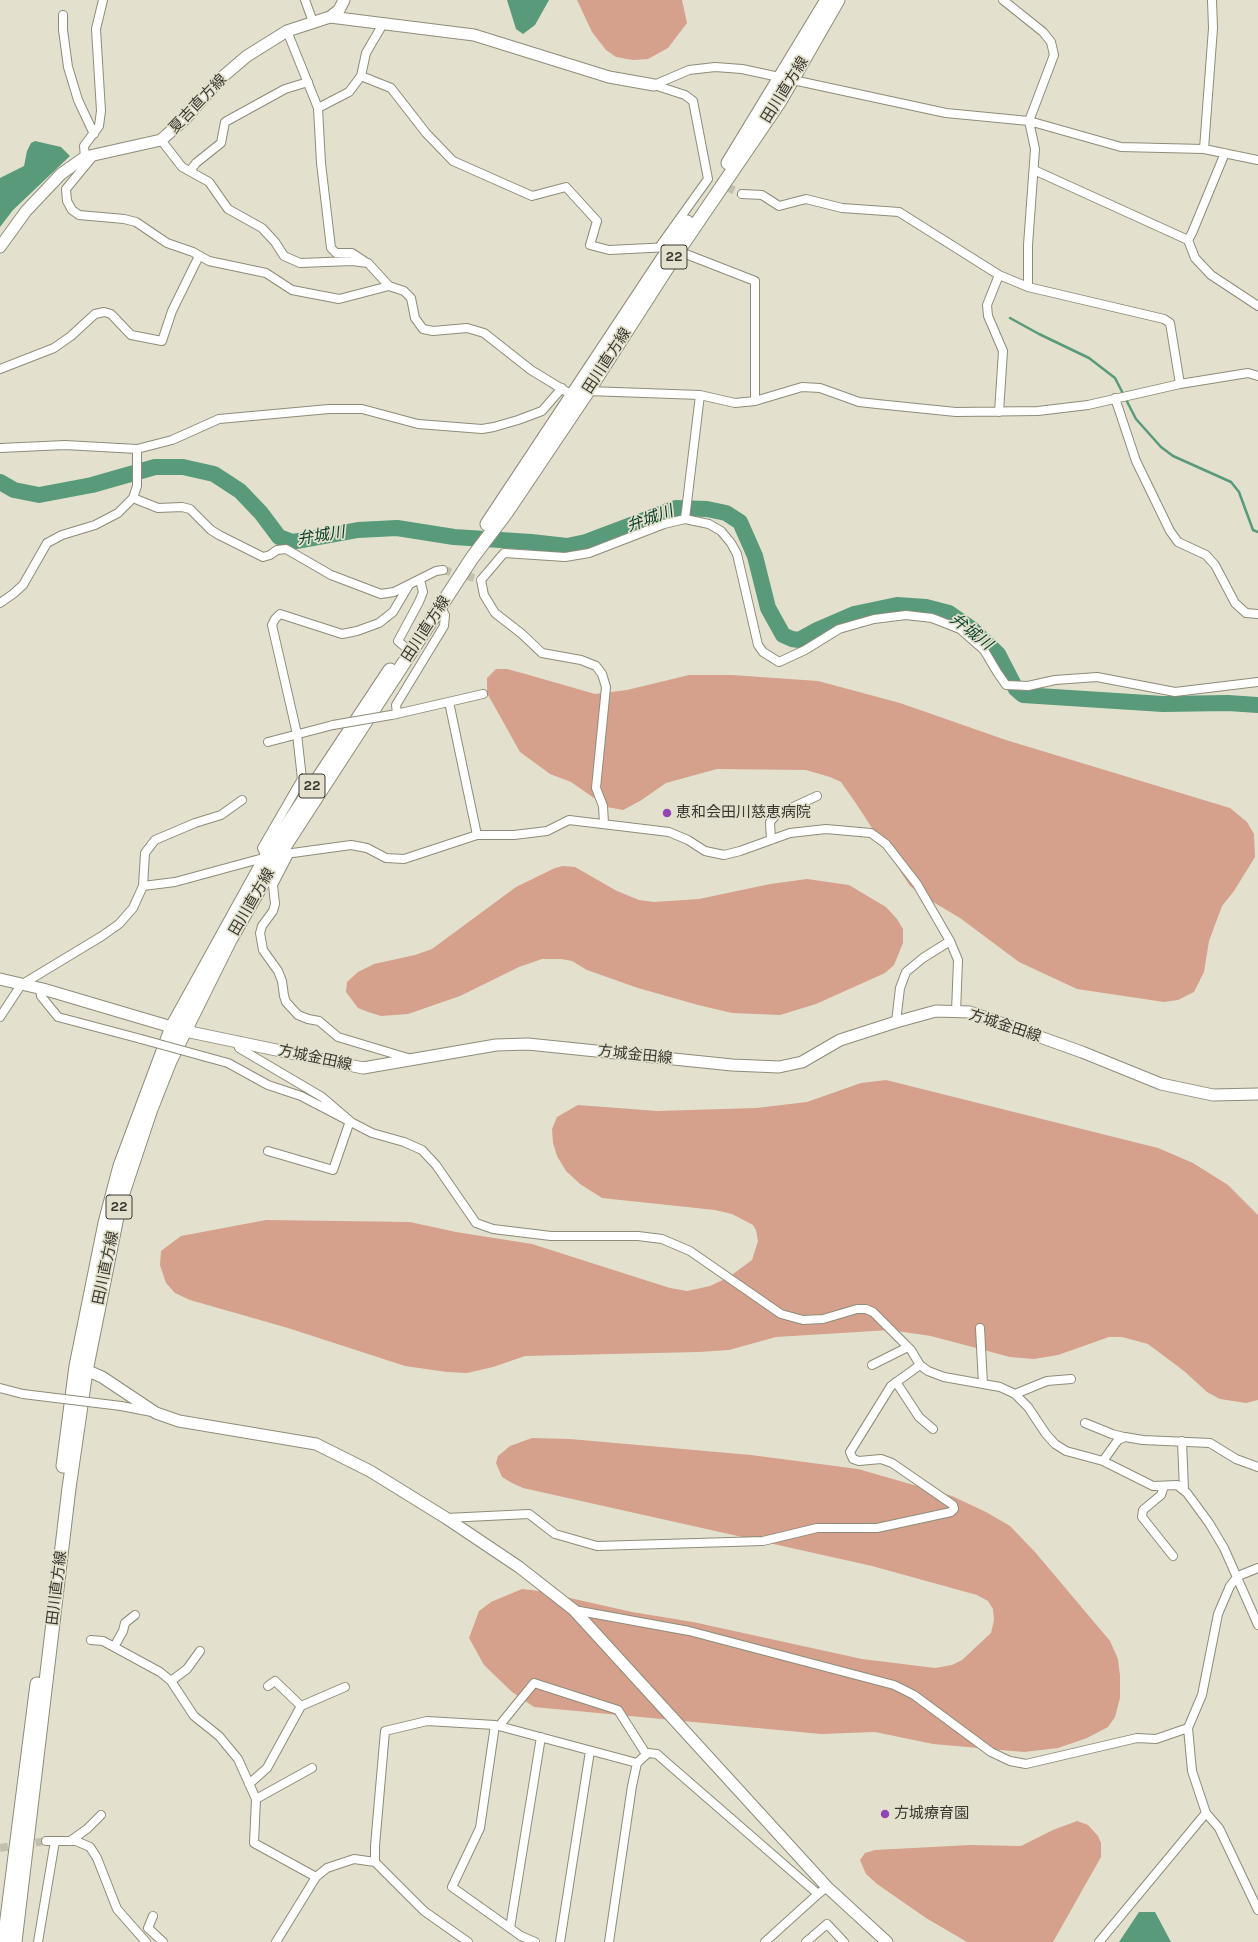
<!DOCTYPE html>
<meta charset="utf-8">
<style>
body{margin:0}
canvas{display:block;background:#e3e1cd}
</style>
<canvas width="1258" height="1942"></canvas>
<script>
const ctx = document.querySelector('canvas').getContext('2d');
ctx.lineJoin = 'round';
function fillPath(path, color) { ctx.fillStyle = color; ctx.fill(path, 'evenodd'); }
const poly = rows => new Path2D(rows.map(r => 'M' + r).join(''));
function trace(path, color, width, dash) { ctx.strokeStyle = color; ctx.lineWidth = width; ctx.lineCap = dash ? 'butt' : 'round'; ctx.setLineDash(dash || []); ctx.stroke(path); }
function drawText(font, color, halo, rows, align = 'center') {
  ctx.font = font + ' Karla,"Noto Sans JP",sans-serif'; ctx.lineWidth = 3.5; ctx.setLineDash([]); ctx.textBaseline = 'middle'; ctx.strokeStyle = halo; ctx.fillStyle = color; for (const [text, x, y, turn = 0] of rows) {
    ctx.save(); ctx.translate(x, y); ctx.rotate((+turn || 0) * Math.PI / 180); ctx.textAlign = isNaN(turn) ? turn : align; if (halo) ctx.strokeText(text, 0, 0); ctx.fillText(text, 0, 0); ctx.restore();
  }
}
fillPath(poly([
 [577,0,682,0,687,23,668,48,648,59,633,60,616,57,606,50,592,32],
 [496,669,507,669,529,675,595,694,627,690,689,675,732,675,818,681,900,703,1006,740,1230,808,1247,822,1254,834,1255,857,1234,891,1222,906,1209,941,1204,972,1194,992,1178,1000,1164,1002,1077,989,1019,962,960,918,923,896,910,886,855,802,841,782,830,777,806,770,717,769,666,783,640,801,623,810,607,807,571,782,550,774,520,752,487,693,487,678],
 [563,866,575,867,617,891,639,900,654,902,699,899,770,884,807,879,849,885,886,907,897,919,903,929,903,943,894,965,885,973,816,1004,780,1015,732,1013,698,1005,638,988,587,970,572,961,561,959,542,959,519,967,460,996,408,1014,381,1016,368,1012,358,1008,346,992,347,982,358,972,374,964,415,955,432,949,516,887,555,868],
 [886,1080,1158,1148,1193,1163,1228,1185,1258,1215,1258,1400,1246,1403,1220,1399,1207,1392,1184,1371,1148,1344,1122,1337,1109,1337,1058,1355,1034,1359,1010,1357,931,1336,890,1330,776,1337,729,1350,699,1352,525,1356,493,1367,467,1373,447,1372,405,1366,288,1328,190,1300,175,1293,166,1283,160,1265,161,1251,181,1236,266,1220,410,1222,456,1232,532,1244,670,1288,687,1291,710,1286,729,1277,752,1260,758,1241,756,1230,753,1225,732,1214,715,1210,602,1198,580,1184,566,1171,557,1156,553,1143,552,1129,557,1117,578,1105,657,1111,756,1108,807,1102,861,1083],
 [532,1438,570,1439,751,1455,858,1469,952,1496,986,1512,1010,1526,1035,1552,1110,1641,1118,1659,1120,1676,1120,1698,1115,1717,1108,1727,1087,1738,1058,1748,1024,1752,933,1744,875,1732,821,1734,534,1707,512,1692,484,1665,469,1638,479,1611,491,1602,522,1589,539,1591,632,1612,693,1622,862,1659,935,1668,952,1665,962,1660,991,1633,994,1620,993,1609,988,1601,977,1595,872,1566,523,1488,512,1483,502,1477,496,1463,498,1456,510,1446],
 [1077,1821,1088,1825,1098,1836,1101,1843,1101,1857,1053,1942,967,1942,926,1918,877,1884,866,1874,860,1860,865,1853,875,1850,970,1845,1021,1846,1053,1830]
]), '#d5a08c');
fillPath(poly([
 [507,0,549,0,535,25,523,34,516,29],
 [35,141,61,147,70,156,13,210,0,227,0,178,24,166,27,151,31,143],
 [1139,1912,1155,1912,1171,1942,1119,1942]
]), '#589a7a');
trace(poly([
 [1010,318,1039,334,1089,358,1115,378,1136,419,1161,447,1173,456,1231,482,1239,492,1253,530,1258,532]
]), '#589a7a', 2.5);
trace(poly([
 [0,482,14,490,39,495,92,485,155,467,183,467,214,474,240,491,261,513,279,537,292,542,358,530,397,528,454,537,531,542,567,546,586,542,676,508,707,509,726,513,740,522,755,556,768,608,783,635,792,639,799,640,817,630,854,614,897,605,926,607,949,613,972,629,998,654,1016,689,1023,695,1163,704,1228,703,1258,705]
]), '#589a7a', 16);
trace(poly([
 [716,182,742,194],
 [443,570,475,578],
 [0,1848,46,1841]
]), '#c1bfae', 8, [8, 4]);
const street = poly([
 [305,0,313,22],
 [1003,0,1043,32,1051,42,1054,55,1029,121,1035,149,1028,245,1028,287],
 [63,15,63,30,68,67,78,100,94,134],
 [287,31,318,108,321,163,331,248,336,253,352,253,367,263],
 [361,76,366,53,383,24],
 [654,85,689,70,715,67,742,69,946,113,1029,121,1121,147,1204,149,1258,160],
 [654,85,685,95,693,101,708,179,660,246],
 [318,108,349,92,361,76,391,88,426,133,453,161,532,196,566,187,597,221,590,245,609,250,670,247],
 [161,140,182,167,209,182,228,209,262,228,275,242,284,256,300,263,352,261,368,263,389,286,404,291,411,298,415,318,423,329,433,331,467,328,484,333,531,370,572,395,588,391,700,395,735,403,755,401,802,387,820,388,859,402,877,404,956,412,1038,411,1088,405,1180,384,1248,373,1258,376],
 [1204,149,1213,28,1212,0],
 [94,155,66,189,67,201,72,210,79,215,124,219,136,222,167,243,193,252,209,261,266,273,292,290,339,299,389,286],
 [85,157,84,146,99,126,101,111,96,29,103,0],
 [1034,170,1188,240,1195,258,1211,275,1258,306],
 [190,171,196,163,221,143,225,122,285,89,308,82],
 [742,194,762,195,779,206,806,199,842,208,899,212,999,275,1028,287,1164,319,1170,323,1180,384],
 [1188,240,1192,233,1225,153],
 [678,251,755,281,755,401],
 [0,369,54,348,71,336,95,314,104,312,111,314,131,335,162,341,172,311,199,256],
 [1115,398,1136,461,1170,531,1178,542,1206,555,1215,565,1235,603,1246,613,1258,614],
 [999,412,1003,351,988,316,987,305,999,275],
 [0,448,65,445,137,449,172,440,219,419,329,409,362,409,418,424,482,429,494,427,518,420,542,411,562,388],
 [133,498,158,508,182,507,190,509,211,530,219,535,263,557,270,555,277,550,286,549,331,575,381,594,394,592,436,571,443,570],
 [685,519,700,395],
 [481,580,504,553,565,557,589,553,664,524,685,519,709,524,721,531,731,543,737,554,758,645,763,652,779,662,805,650,839,629,874,619,906,615,932,618,960,629,984,650,997,672,1006,685,1028,686,1055,680,1097,677,1175,692,1258,682],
 [481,580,484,595,495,613,522,634,542,653,581,660,596,666,602,674,606,687,596,788,603,806,604,823],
 [0,603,13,594,23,585,47,543,62,535,95,525,118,513,133,498,137,486,137,449],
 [405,647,398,641,419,602,423,592,420,580],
 [449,702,477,835],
 [397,714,396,705,444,626,445,615,441,608],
 [392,715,483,694],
 [268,742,333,725],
 [771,840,770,822,776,815,817,796],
 [289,854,273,885,275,904,273,911,262,926,260,933,263,950,278,971,282,981,284,996,286,1002,298,1015,308,1019,319,1021,338,1037,411,1059],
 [278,855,351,845,367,848,386,858,404,859,477,835,514,835,547,831,569,820,669,832,688,840,705,851,724,855,740,851,790,833,826,829,871,833,886,844,917,884,950,941,958,960,956,1012],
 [266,857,262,848,302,779,297,734,272,625,275,619,280,614,342,634,357,631,379,623,393,612,409,585],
 [143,886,175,882,267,857],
 [40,989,41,996,58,1017,141,1039],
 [0,1017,21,985,102,936,119,924,133,908,143,886,145,853,155,840,195,823,221,815,242,800],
 [896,1022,900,988,906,972,923,958,950,941],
 [237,1042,239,1048,322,1097,350,1121,333,1170,268,1151],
 [206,1057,228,1063,268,1085,301,1096,372,1133,404,1142,422,1150,436,1165,476,1223,493,1229,551,1236,638,1236,662,1239,690,1251,781,1314,803,1320,823,1319,857,1309,866,1309,873,1312,911,1350,920,1365,928,1371,944,1377,1000,1387,1015,1394,1028,1407,1046,1434,1055,1444,1066,1451,1103,1461,1153,1486,1177,1485,1187,1493,1209,1523,1224,1548,1258,1625],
 [980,1328,983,1384],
 [872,1365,908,1347],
 [896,1382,919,1417,933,1429],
 [0,1388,23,1394],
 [1015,1394,1047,1381,1071,1379],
 [121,1406,152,1412],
 [1085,1423,1112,1434,1124,1437],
 [1182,1441,1184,1490],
 [1103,1461,1118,1440,1125,1437,1143,1440,1210,1443,1236,1459,1258,1467],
 [1164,1486,1161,1495,1143,1510,1142,1517,1173,1556],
 [446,1518,529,1514,555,1534,597,1546,763,1541,817,1528,877,1528,951,1512,954,1509,953,1505,892,1463,881,1459,859,1461,853,1459,850,1452,891,1386,920,1365],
 [1258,1568,1238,1576,1230,1586,1218,1614,1202,1695,1188,1728,1192,1771,1206,1813,1219,1828,1258,1910],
 [574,1610,689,1631,894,1685,914,1695,991,1752,1010,1761,1026,1764,1137,1738,1156,1739,1188,1728],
 [91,1640,103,1641,160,1672,171,1681,194,1716,219,1736,238,1759,256,1799,254,1843,316,1877],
 [114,1647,123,1631,125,1623,135,1615],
 [171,1681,187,1669,200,1651],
 [301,1706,345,1687],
 [495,1725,480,1828,452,1887,521,1936,535,1942],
 [499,1726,534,1683,618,1710,646,1754],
 [249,1784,267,1768,301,1706,275,1681,268,1686],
 [256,1799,312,1768],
 [46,1841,76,1841,90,1847,97,1858,117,1909,146,1942],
 [70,1841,87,1829,101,1815],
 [375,1862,375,1846,385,1731,427,1721,495,1725,637,1763],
 [153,1916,148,1928,163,1942],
 [510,1928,541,1737],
 [38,1942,55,1841],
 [276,1942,316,1877,327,1868,354,1859,375,1862,424,1911,468,1942],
 [560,1942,590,1751],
 [609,1942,632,1786,637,1763,648,1753,657,1754,666,1762,818,1894,827,1887],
 [765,1942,818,1894],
 [806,1942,827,1924,844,1942],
 [1099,1942,1206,1813]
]);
const secondary = poly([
 [330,17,474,35,609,77,654,85],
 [0,247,26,211,61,174,85,157,161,140,186,118,220,79,247,56,287,31,330,17,339,10,344,0],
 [0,979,43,989,185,1031,363,1068,496,1045,528,1044,732,1065,779,1067,802,1062,840,1040,896,1022,936,1011,970,1012,1082,1052,1161,1084,1213,1095,1258,1094],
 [79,1367,102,1377,156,1413,179,1421,316,1444,370,1471,446,1518,519,1567,574,1610,827,1887,887,1942]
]);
const primary = poly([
 [728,163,827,0],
 [487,524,687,222],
 [63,1466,76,1366,105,1223,120,1166,172,1027,266,857,390,670],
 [4,1942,37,1684],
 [15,1942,69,1488,86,1371,120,1202,151,1109,170,1061,230,940,279,855,472,558,506,513,588,391,678,251,780,101,838,0]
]);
trace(street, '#8e8c79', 10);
trace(secondary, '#8e8c79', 13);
trace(primary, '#8e8c79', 15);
trace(street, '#fff', 8);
trace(secondary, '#fff', 11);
trace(primary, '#fff', 13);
const streetBridge = poly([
 [333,725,391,715],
 [141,1039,206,1057],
 [23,1394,121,1406]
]);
trace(streetBridge, '#8e8c79', 10, []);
trace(streetBridge, '#fff', 8);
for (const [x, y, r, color] of [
 [667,813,5,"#9145b6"],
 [885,1814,5,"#9145b6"]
]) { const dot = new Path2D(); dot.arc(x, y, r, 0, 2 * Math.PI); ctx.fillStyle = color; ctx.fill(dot); trace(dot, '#e3e1cd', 1.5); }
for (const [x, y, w] of [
 [674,257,26],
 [312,786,26],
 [119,1207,26]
]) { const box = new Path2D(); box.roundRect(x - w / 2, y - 12, w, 24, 3); ctx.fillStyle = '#e3e1cd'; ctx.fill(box); trace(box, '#393830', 1); }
drawText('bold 14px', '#393830', null, [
 ["22",674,257],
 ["22",312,786],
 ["22",119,1207]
]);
drawText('15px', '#393830', '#e3e1cd', [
 ["田川直方線",785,90,-58],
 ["夏吉直方線",198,104,-46],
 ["田川直方線",607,361,-57],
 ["田川直方線",426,629,-57],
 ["田川直方線",252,902,-60],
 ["方城金田線",1005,1026,18],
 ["方城金田線",635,1055,6],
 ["方城金田線",315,1058,12],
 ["田川直方線",106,1268,-78],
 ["田川直方線",57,1588,-83]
]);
drawText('15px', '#393830', '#e3e1cd', [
 ["恵和会田川慈恵病院",676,813],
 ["方城療育園",894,1814]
], 'left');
drawText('italic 16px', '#063f29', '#e3e1cd', [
 ["弁城川",650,519,-20],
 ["弁城川",321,536,-9],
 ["弁城川",971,632,38]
]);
</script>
